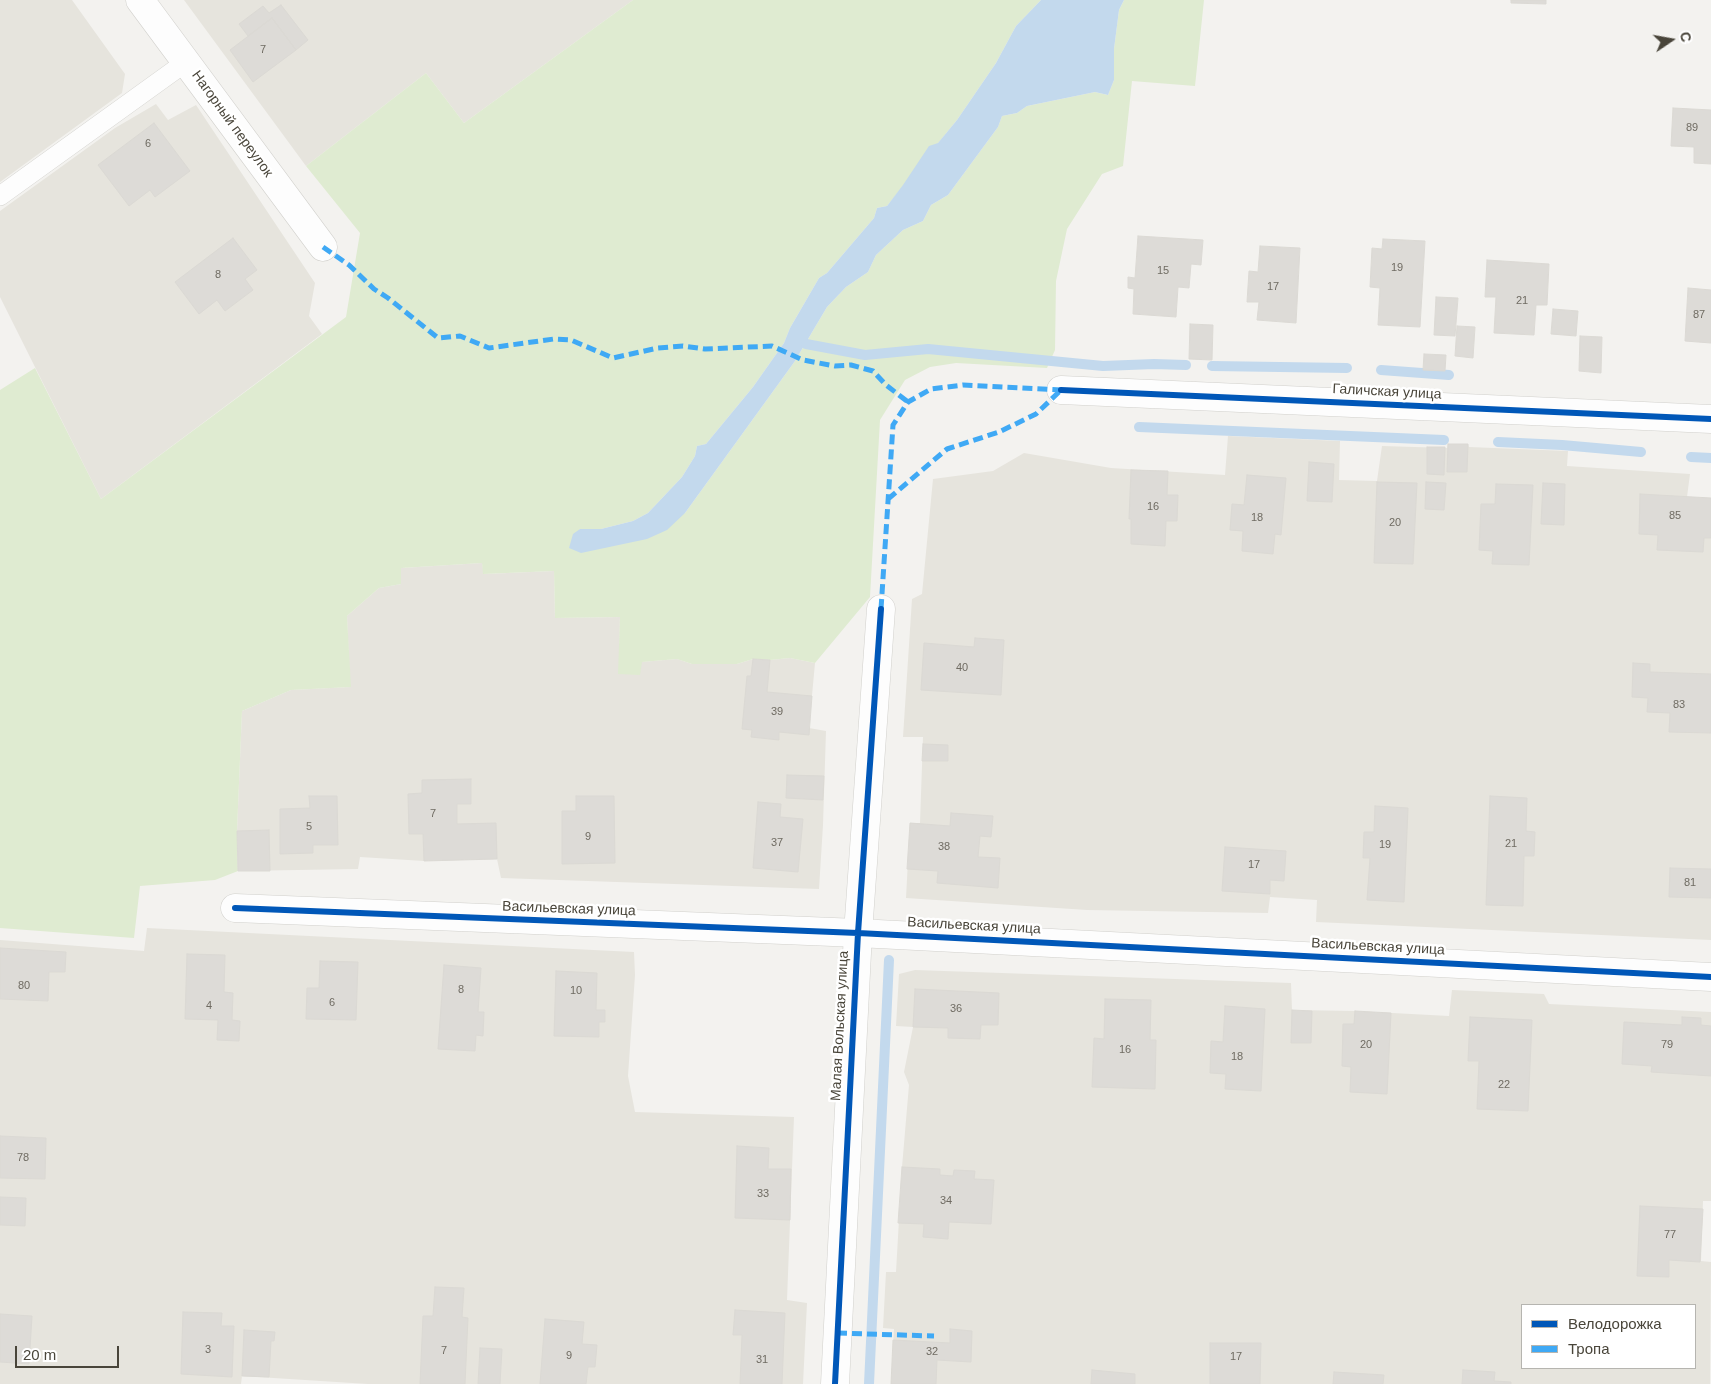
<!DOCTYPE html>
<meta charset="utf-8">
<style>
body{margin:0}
#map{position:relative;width:1711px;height:1384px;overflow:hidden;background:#f3f2ef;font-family:Arial,sans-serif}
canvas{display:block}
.legend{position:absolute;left:1521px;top:1304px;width:175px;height:65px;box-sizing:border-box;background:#fff;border:1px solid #b6b5b0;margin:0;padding:6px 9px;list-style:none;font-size:15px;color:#49453a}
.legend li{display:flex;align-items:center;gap:10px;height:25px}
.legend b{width:25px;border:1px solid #b6b5b0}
.north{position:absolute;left:1646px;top:15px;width:50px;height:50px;-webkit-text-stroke:4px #fff;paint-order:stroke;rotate:78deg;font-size:14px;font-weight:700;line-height:20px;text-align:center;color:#49453a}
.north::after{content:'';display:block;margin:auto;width:18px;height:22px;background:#49453a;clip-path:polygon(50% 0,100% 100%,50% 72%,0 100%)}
.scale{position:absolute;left:15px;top:1346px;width:104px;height:22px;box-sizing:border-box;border:2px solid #49453a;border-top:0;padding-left:6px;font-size:15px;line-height:18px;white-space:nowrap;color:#49453a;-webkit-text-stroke:4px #fff;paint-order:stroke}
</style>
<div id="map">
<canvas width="1711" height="1384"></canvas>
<ul class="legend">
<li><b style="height:6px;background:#0057b8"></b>Велодорожка</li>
<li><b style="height:6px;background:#3fa9f5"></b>Тропа</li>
</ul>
<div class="north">С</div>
<div class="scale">20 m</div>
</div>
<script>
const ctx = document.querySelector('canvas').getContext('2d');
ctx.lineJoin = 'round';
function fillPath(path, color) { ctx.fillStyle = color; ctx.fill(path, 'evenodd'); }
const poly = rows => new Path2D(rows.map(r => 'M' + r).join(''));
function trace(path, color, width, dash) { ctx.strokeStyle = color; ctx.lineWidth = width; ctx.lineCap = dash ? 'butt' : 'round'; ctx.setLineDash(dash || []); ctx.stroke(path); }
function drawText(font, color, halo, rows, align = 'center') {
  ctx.font = font + ' Arial,sans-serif'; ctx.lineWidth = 5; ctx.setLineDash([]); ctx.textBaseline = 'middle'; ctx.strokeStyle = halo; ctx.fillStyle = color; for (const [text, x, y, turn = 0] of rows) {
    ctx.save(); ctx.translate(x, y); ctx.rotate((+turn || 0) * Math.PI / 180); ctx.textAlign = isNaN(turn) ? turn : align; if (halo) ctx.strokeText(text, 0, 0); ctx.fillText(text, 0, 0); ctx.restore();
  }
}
fillPath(poly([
 [0,0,72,0,125,74,122,93,0,182],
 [184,0,633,0,464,123,426,73,306,166],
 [156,104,168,120,196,105,315,283,309,316,322,334,101,499,0,297,0,211,115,128],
 [1228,436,1340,441,1339,480,1377,481,1382,446,1447,448,1448,444,1468,444,1469,447,1568,451,1567,466,1690,474,1687,497,1711,498,1711,940,1316,922,1317,900,1270,897,1268,913,1087,910,906,898,910,823,920,823,923,737,903,737,912,599,922,594,933,479,993,471,1024,453,1111,468,1225,475],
 [482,563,484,574,554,571,555,618,620,617,619,674,641,662,677,659,692,664,737,664,753,659,770,660,790,658,815,663,809,728,826,731,823,825,819,889,501,878,497,859,424,861,360,857,358,869,238,871,237,831,242,711,291,690,350,687,347,616,379,588,401,584,401,568],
 [147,928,634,952,635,975,628,1076,635,1112,794,1117,787,1300,807,1303,803,1384,368,1384,242,1376,241,1384,0,1384,0,940,144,951],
 [915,970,1291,983,1292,1010,1355,1011,1449,1016,1452,990,1544,994,1549,1004,1711,1012,1711,1201,1703,1201,1701,1261,1711,1262,1710,1384,891,1384,894,1329,883,1328,886,1272,896,1272,902,1167,909,1085,904,1072,913,1027,896,1026,899,974],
 [1522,1305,1695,1305,1695,1368,1522,1368]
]), '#e6e4dd');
fillPath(poly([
 [633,0,1041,0,1016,26,996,63,957,120,887,206,877,208,874,218,827,273,819,278,790,328,784,343,753,387,706,444,697,446,695,456,682,477,648,513,633,521,601,529,580,529,569,548,685,513,795,361,827,307,846,287,868,272,876,255,903,230,923,221,931,205,948,195,998,127,1002,116,1017,113,1027,106,1095,92,1108,95,1114,80,1114,49,1119,10,1124,0,1204,0,1195,86,1132,81,1123,166,1102,174,1067,229,1056,281,1055,350,1047,368,956,363,930,367,905,380,880,420,870,597,815,663,790,658,770,660,753,659,737,664,692,664,677,659,642,662,640,675,618,674,620,617,555,618,554,571,483,574,482,563,401,568,401,584,379,588,347,616,351,687,291,690,242,711,237,831,238,871,215,880,140,886,134,938,0,928,0,390,35,368,101,499,346,317,360,233,306,166,426,73,464,123]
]), '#dfebd1');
fillPath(poly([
 [1041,0,1124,0,1119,10,1114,49,1114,80,1108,95,1095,92,1027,106,1017,113,1002,116,998,127,948,195,931,205,923,221,903,230,876,255,868,272,846,287,827,307,795,361,685,513,667,530,647,539,581,553,569,548,573,534,580,529,601,529,633,521,648,513,682,477,695,456,697,446,706,444,753,387,784,343,790,328,819,278,827,273,874,218,877,208,887,206,903,185,929,146,938,143,957,120,996,63,1016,26]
]), '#c3d9ed');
trace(poly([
 [806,344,865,355,928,349,1103,366,1154,364,1186,365],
 [1212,366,1347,368],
 [1381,370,1449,375],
 [1139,427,1444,440],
 [1498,442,1562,445,1641,452],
 [1691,457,1711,458],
 [869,1384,889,960]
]), '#c3d9ed', 10);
const building = poly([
 [1511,0,1546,0,1546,4,1511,3,1511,0],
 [281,5,308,40,296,50,272,18,248,36,239,24,263,6,269,13,281,5],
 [272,18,296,50,253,82,230,50,272,18],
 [1673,108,1711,110,1711,164,1694,163,1694,147,1671,146,1673,108],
 [154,123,190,171,155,197,150,190,129,206,98,165,154,123],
 [1138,236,1203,240,1201,265,1191,264,1189,288,1178,287,1176,317,1133,314,1134,289,1128,288,1128,277,1135,278,1138,236],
 [233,238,257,270,245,279,253,290,225,311,217,300,199,314,175,282,233,238],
 [1383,239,1425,241,1420,327,1378,325,1380,288,1370,287,1372,248,1382,249,1383,239],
 [1260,246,1300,248,1296,323,1257,320,1259,302,1247,302,1249,271,1258,272,1260,246],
 [1487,260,1549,264,1547,305,1536,305,1534,335,1494,333,1496,297,1485,297,1487,260],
 [1688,288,1711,290,1711,343,1685,341,1688,288],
 [1436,297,1458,298,1455,336,1434,335,1436,297],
 [1553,309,1578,311,1576,336,1551,334,1553,309],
 [1190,324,1213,325,1212,360,1189,359,1190,324],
 [1457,326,1475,327,1473,358,1455,356,1457,326],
 [1580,336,1602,337,1601,373,1579,371,1580,336],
 [1424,354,1446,355,1445,371,1423,370,1424,354],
 [1448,444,1468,444,1467,472,1447,472,1448,444],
 [1427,447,1445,447,1444,475,1427,474,1427,447],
 [1309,462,1334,464,1332,502,1307,501,1309,462],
 [1131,470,1168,471,1167,495,1178,495,1177,521,1166,521,1165,546,1131,544,1131,519,1129,519,1131,470],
 [1247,475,1286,478,1281,535,1275,534,1273,554,1242,551,1243,531,1230,530,1232,504,1244,505,1247,475],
 [1377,482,1417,483,1413,564,1374,563,1377,482],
 [1426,482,1446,483,1444,510,1425,509,1426,482],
 [1543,483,1565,484,1564,525,1541,524,1543,483],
 [1496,484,1533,485,1529,565,1492,564,1493,551,1479,550,1481,504,1495,504,1496,484],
 [1640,494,1711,498,1711,538,1704,538,1703,552,1657,550,1658,535,1639,534,1640,494],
 [975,638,1004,640,1001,695,921,690,924,643,974,647,975,638],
 [753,659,770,660,767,692,812,696,809,735,779,732,779,740,751,737,752,730,742,729,747,676,751,676,753,659],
 [1633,663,1650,664,1650,672,1711,674,1711,733,1669,732,1670,713,1647,712,1648,698,1632,697,1633,663],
 [923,744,948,745,948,761,922,761,923,744],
 [787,775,824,776,823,800,786,798,787,775],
 [471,779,471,804,457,804,457,824,496,823,497,859,424,861,423,834,409,834,408,794,422,793,422,780,471,779],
 [309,796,337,796,338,845,313,845,313,853,280,854,280,809,310,808,309,796],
 [576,796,614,796,615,863,562,864,562,811,576,811,576,796],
 [1490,796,1527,798,1526,831,1535,832,1534,856,1524,856,1523,906,1486,905,1490,796],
 [758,802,781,804,780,817,803,819,798,872,753,868,758,802],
 [1375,806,1408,808,1404,902,1367,900,1370,858,1363,858,1364,832,1374,832,1375,806],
 [951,813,993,816,991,837,980,836,978,857,1000,858,998,888,937,883,938,871,907,869,910,823,950,826,951,813],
 [269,830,270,871,238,871,237,831,269,830],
 [1225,847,1286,851,1284,881,1270,880,1270,894,1222,891,1225,847],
 [1670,868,1711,869,1711,898,1669,897,1670,868],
 [0,948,66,952,65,972,49,972,48,1001,0,999,0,948],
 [187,954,225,955,224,992,233,993,232,1020,240,1021,239,1041,217,1040,218,1020,185,1019,187,954],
 [320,961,358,962,356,1020,306,1019,307,988,319,988,320,961],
 [444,965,481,968,478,1012,484,1012,483,1036,476,1035,475,1051,438,1049,444,965],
 [556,971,597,973,596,1010,605,1010,605,1022,599,1022,599,1037,554,1036,556,971],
 [915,989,999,993,998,1025,981,1025,980,1039,948,1038,948,1028,913,1027,915,989],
 [1105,999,1151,1000,1150,1040,1156,1040,1155,1089,1092,1087,1094,1038,1104,1039,1105,999],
 [1225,1006,1265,1009,1261,1091,1225,1089,1226,1074,1210,1073,1211,1041,1223,1042,1225,1006],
 [1292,1010,1312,1011,1311,1043,1291,1043,1292,1010],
 [1355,1011,1391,1013,1387,1094,1350,1092,1351,1067,1342,1066,1343,1024,1354,1024,1355,1011],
 [1470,1017,1532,1020,1528,1111,1477,1109,1479,1061,1468,1061,1470,1017],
 [1682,1017,1701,1018,1701,1025,1711,1026,1711,1076,1651,1072,1652,1066,1622,1064,1624,1022,1682,1025,1682,1017],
 [0,1136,46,1138,45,1179,0,1178,0,1136],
 [737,1146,769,1148,768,1169,791,1169,790,1220,735,1218,737,1146],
 [902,1167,940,1169,940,1175,953,1176,954,1170,975,1171,974,1179,994,1180,991,1224,949,1222,948,1239,923,1237,924,1224,898,1223,902,1167],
 [0,1197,26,1198,25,1226,0,1225,0,1197],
 [1640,1206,1703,1209,1700,1262,1669,1260,1669,1277,1637,1276,1640,1206],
 [435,1287,464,1288,462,1317,468,1318,465,1384,420,1384,423,1316,433,1316,435,1287],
 [735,1310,785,1313,782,1384,740,1384,742,1335,733,1335,735,1310],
 [183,1312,222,1313,221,1326,234,1326,232,1377,181,1374,183,1312],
 [0,1314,32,1316,29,1364,0,1362,0,1314],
 [545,1319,584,1322,582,1344,597,1345,595,1367,588,1367,586,1384,540,1384,545,1319],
 [950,1329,972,1331,971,1362,937,1360,936,1384,891,1384,893,1340,950,1343,950,1329],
 [244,1330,275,1332,274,1341,271,1341,269,1377,242,1376,244,1330],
 [1210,1343,1261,1343,1260,1384,1210,1384,1210,1343],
 [480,1348,502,1349,500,1384,478,1384,480,1348],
 [1092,1370,1135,1374,1135,1384,1091,1384,1092,1370],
 [1463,1370,1495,1372,1494,1381,1511,1382,1511,1384,1462,1384,1463,1370],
 [1334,1372,1384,1375,1383,1384,1333,1384,1334,1372]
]);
fillPath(building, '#dddbd7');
trace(building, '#dbd9d4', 1);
const lane = poly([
 [0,196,186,62]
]);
const street = poly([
 [140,0,323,247],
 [1061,390,1711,419],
 [235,908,858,933,1711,977],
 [835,1384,858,933,881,609]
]);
trace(lane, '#d1d0cc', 20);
trace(street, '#d1d0cc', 29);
trace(lane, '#fdfdfd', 19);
trace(street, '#fdfdfd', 28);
trace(poly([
 [323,247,349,265,374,289,388,298,438,338,460,336,489,348,554,339,571,340,613,358,658,348,683,346,705,349,772,346,803,360,835,366,851,365,873,371,886,385,908,402],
 [888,499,947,449,999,432,1036,414,1061,390],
 [881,609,893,425,908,402,931,389,963,385,1061,390],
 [837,1333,934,1336]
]), '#3fa9f5', 5, [10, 5]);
trace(poly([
 [1061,390,1711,419],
 [235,908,858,933,1711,977],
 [835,1384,858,933,881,609]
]), '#0057b8', 6);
drawText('11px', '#6f6b62', null, [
 ["7",263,50],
 ["89",1692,128],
 ["6",148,144],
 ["19",1397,268],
 ["15",1163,271],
 ["8",218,275],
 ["17",1273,287],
 ["21",1522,301],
 ["87",1699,315],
 ["16",1153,507],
 ["85",1675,516],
 ["18",1257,518],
 ["20",1395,523],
 ["40",962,668],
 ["83",1679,705],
 ["39",777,712],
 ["7",433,814],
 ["5",309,827],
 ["9",588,837],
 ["37",777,843],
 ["21",1511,844],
 ["19",1385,845],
 ["38",944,847],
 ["17",1254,865],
 ["81",1690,883],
 ["80",24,986],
 ["8",461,990],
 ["10",576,991],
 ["6",332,1003],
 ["4",209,1006],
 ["36",956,1009],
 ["20",1366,1045],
 ["79",1667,1045],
 ["16",1125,1050],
 ["18",1237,1057],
 ["22",1504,1085],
 ["78",23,1158],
 ["33",763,1194],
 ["34",946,1201],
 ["77",1670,1235],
 ["3",208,1350],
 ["7",444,1351],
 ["32",932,1352],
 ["9",569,1356],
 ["17",1236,1357],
 ["31",762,1360]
]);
drawText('14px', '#49453a', '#fff', [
 ["Нагорный переулок",232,124,54],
 ["Галичская улица",1387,392,3],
 ["Васильевская улица",569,909,2],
 ["Васильевская улица",974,926,3],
 ["Васильевская улица",1378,947,3],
 ["Малая Вольская улица",840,1026,-87]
]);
</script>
